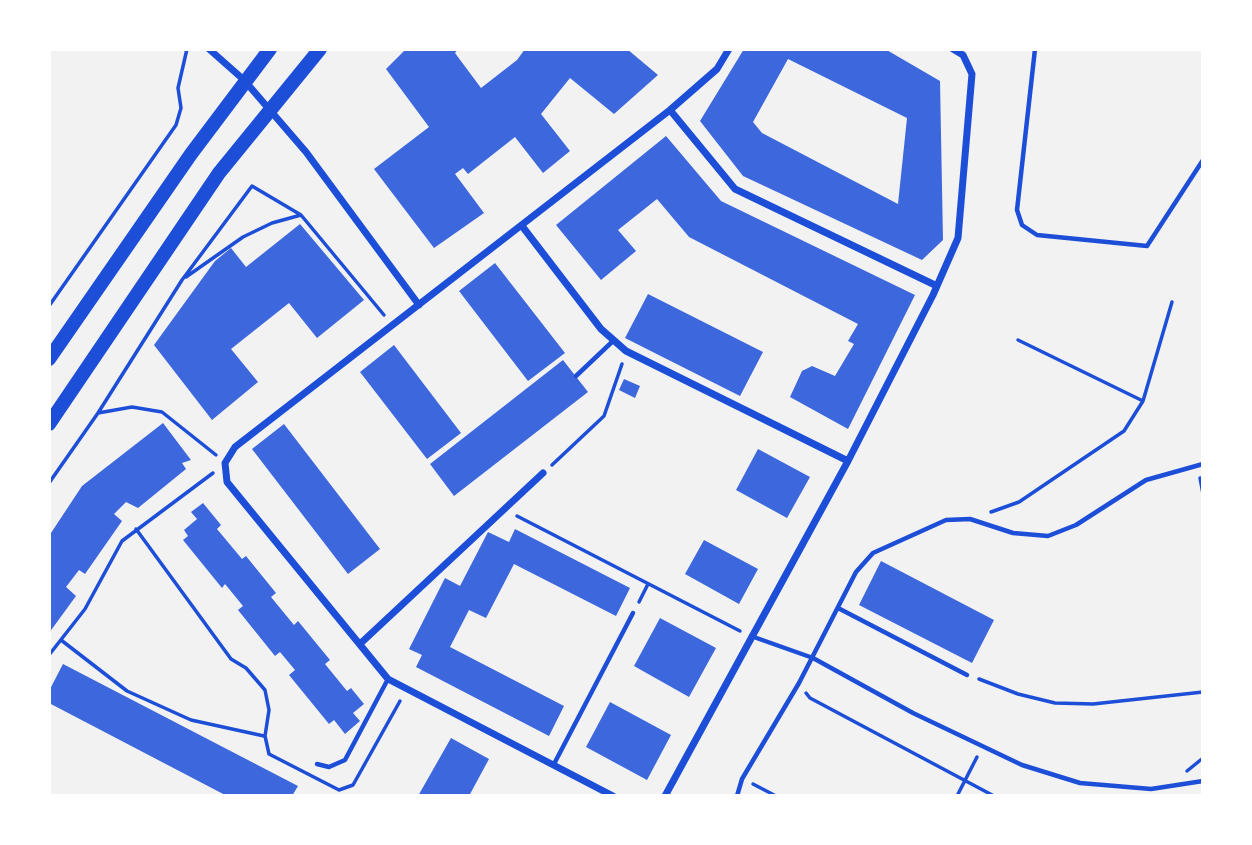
<!DOCTYPE html>
<style>
body{margin:0}
#map{position:relative;width:1252px;height:845px;overflow:hidden;background:#f2f2f2;font-family:"Sofia Sans Condensed",sans-serif}
canvas{display:block}
.frame{position:absolute;inset:0;border:51px solid #fff;pointer-events:none}
</style>
<div id="map">
<canvas width="1252" height="845"></canvas>
<div class="frame"></div>
</div>
<script>
const ctx = document.querySelector('canvas').getContext('2d');
ctx.lineJoin = 'round';
function fillPath(path, color) { ctx.fillStyle = color; ctx.fill(path, 'evenodd'); }
const poly = rows => new Path2D(rows.map(r => 'M' + r).join(''));
function trace(path, color, width, dash) { ctx.strokeStyle = color; ctx.lineWidth = width; ctx.lineCap = dash ? 'butt' : 'round'; ctx.setLineDash(dash || []); ctx.stroke(path); }
fillPath(poly([
 [406,49,458,49,455,53,481,88,517,60,525,49,627,49,658,75,614,114,570,78,541,114,570,151,543,173,515,137,468,174,463,168,455,174,484,213,434,248,374,169,429,127,386,69],
 [744,49,885,49,940,81,943,240,922,260,743,176,700,121],
 [788,59,907,118,898,204,762,133,753,122],
 [666,136,721,201,915,295,848,429,790,397,802,371,812,366,835,376,854,344,848,341,858,324,689,237,657,199,618,230,636,251,601,280,556,225],
 [300,224,364,300,317,338,289,303,231,349,258,382,212,420,154,345,215,261,231,248,246,267],
 [495,263,565,353,528,381,459,291],
 [648,294,763,352,740,396,625,338],
 [394,345,461,433,427,459,360,372],
 [563,360,588,392,454,496,430,464],
 [624,379,640,386,635,398,619,390],
 [163,423,191,460,182,463,186,469,138,508,126,502,114,514,122,521,85,574,79,570,66,587,76,596,49,633,49,536,82,486],
 [284,424,380,549,348,574,252,449],
 [758,449,810,477,787,518,736,490],
 [203,503,221,525,217,529,242,559,246,556,276,593,271,597,294,625,298,621,330,660,325,664,347,691,351,688,364,704,353,713,360,721,345,734,334,720,329,724,289,675,295,670,280,652,275,656,238,610,243,606,225,584,222,588,183,540,188,536,184,530,197,519,191,512],
 [515,529,630,588,616,616,514,564,486,618,469,610,450,647,564,706,549,736,416,667,422,655,409,649,445,578,460,586,488,532,509,542],
 [704,540,758,569,739,604,685,574],
 [881,561,994,620,972,663,859,605],
 [660,618,716,648,689,697,634,666],
 [63,664,298,786,292,796,227,796,49,703,49,691],
 [610,702,671,735,647,780,586,747],
 [451,738,489,759,469,796,418,796]
]), '#3d67dc');
trace(poly([
 [186,277,243,237,272,223,301,215,384,315],
 [49,306,176,125,181,108,178,88,187,49],
 [1143,401,1172,302],
 [98,413,132,407,162,412,216,455],
 [552,465,604,416,622,364],
 [1200,478,1203,494],
 [49,483,98,413,182,280,252,186,301,215],
 [991,512,1019,502,1124,431,1143,401,1018,340],
 [517,516,740,631],
 [136,529,231,659,246,668,265,690,269,710,265,736,269,754,339,790,353,785,400,701],
 [639,602,648,584],
 [61,640,127,691,191,720,264,736],
 [49,655,85,609,122,541,213,473],
 [979,679,1018,694,1055,703,1093,704,1203,692],
 [806,693,810,698,994,796],
 [1187,771,1203,758],
 [753,784,776,796],
 [957,796,977,757]
]), '#1d4ed8', 3.5);
trace(poly([
 [1035,49,1017,210,1022,225,1037,235,1147,246,1203,160],
 [576,376,613,341],
 [838,608,967,675],
 [751,636,813,658,913,713,1022,765,1080,783,1151,789,1203,781],
 [317,764,329,767,345,760,388,679],
 [554,764,633,613],
 [737,796,742,779,799,683,856,572,873,553,946,520,970,519,1013,533,1048,536,1076,525,1146,480,1203,464]
]), '#1d4ed8', 4.5);
trace(poly([
 [209,49,244,80,306,152,419,305],
 [670,110,735,189,937,286],
 [522,226,601,329,626,351,848,461],
 [361,643,543,473],
 [613,796,388,679,227,482,225,463,235,447,670,110,717,69,729,49],
 [665,796,848,461,933,295,958,238,972,74,963,55,953,49]
]), '#1d4ed8', 7);
trace(poly([
 [49,359,191,154,270,49],
 [49,424,219,173,320,49]
]), '#1d4ed8', 14);
</script>
